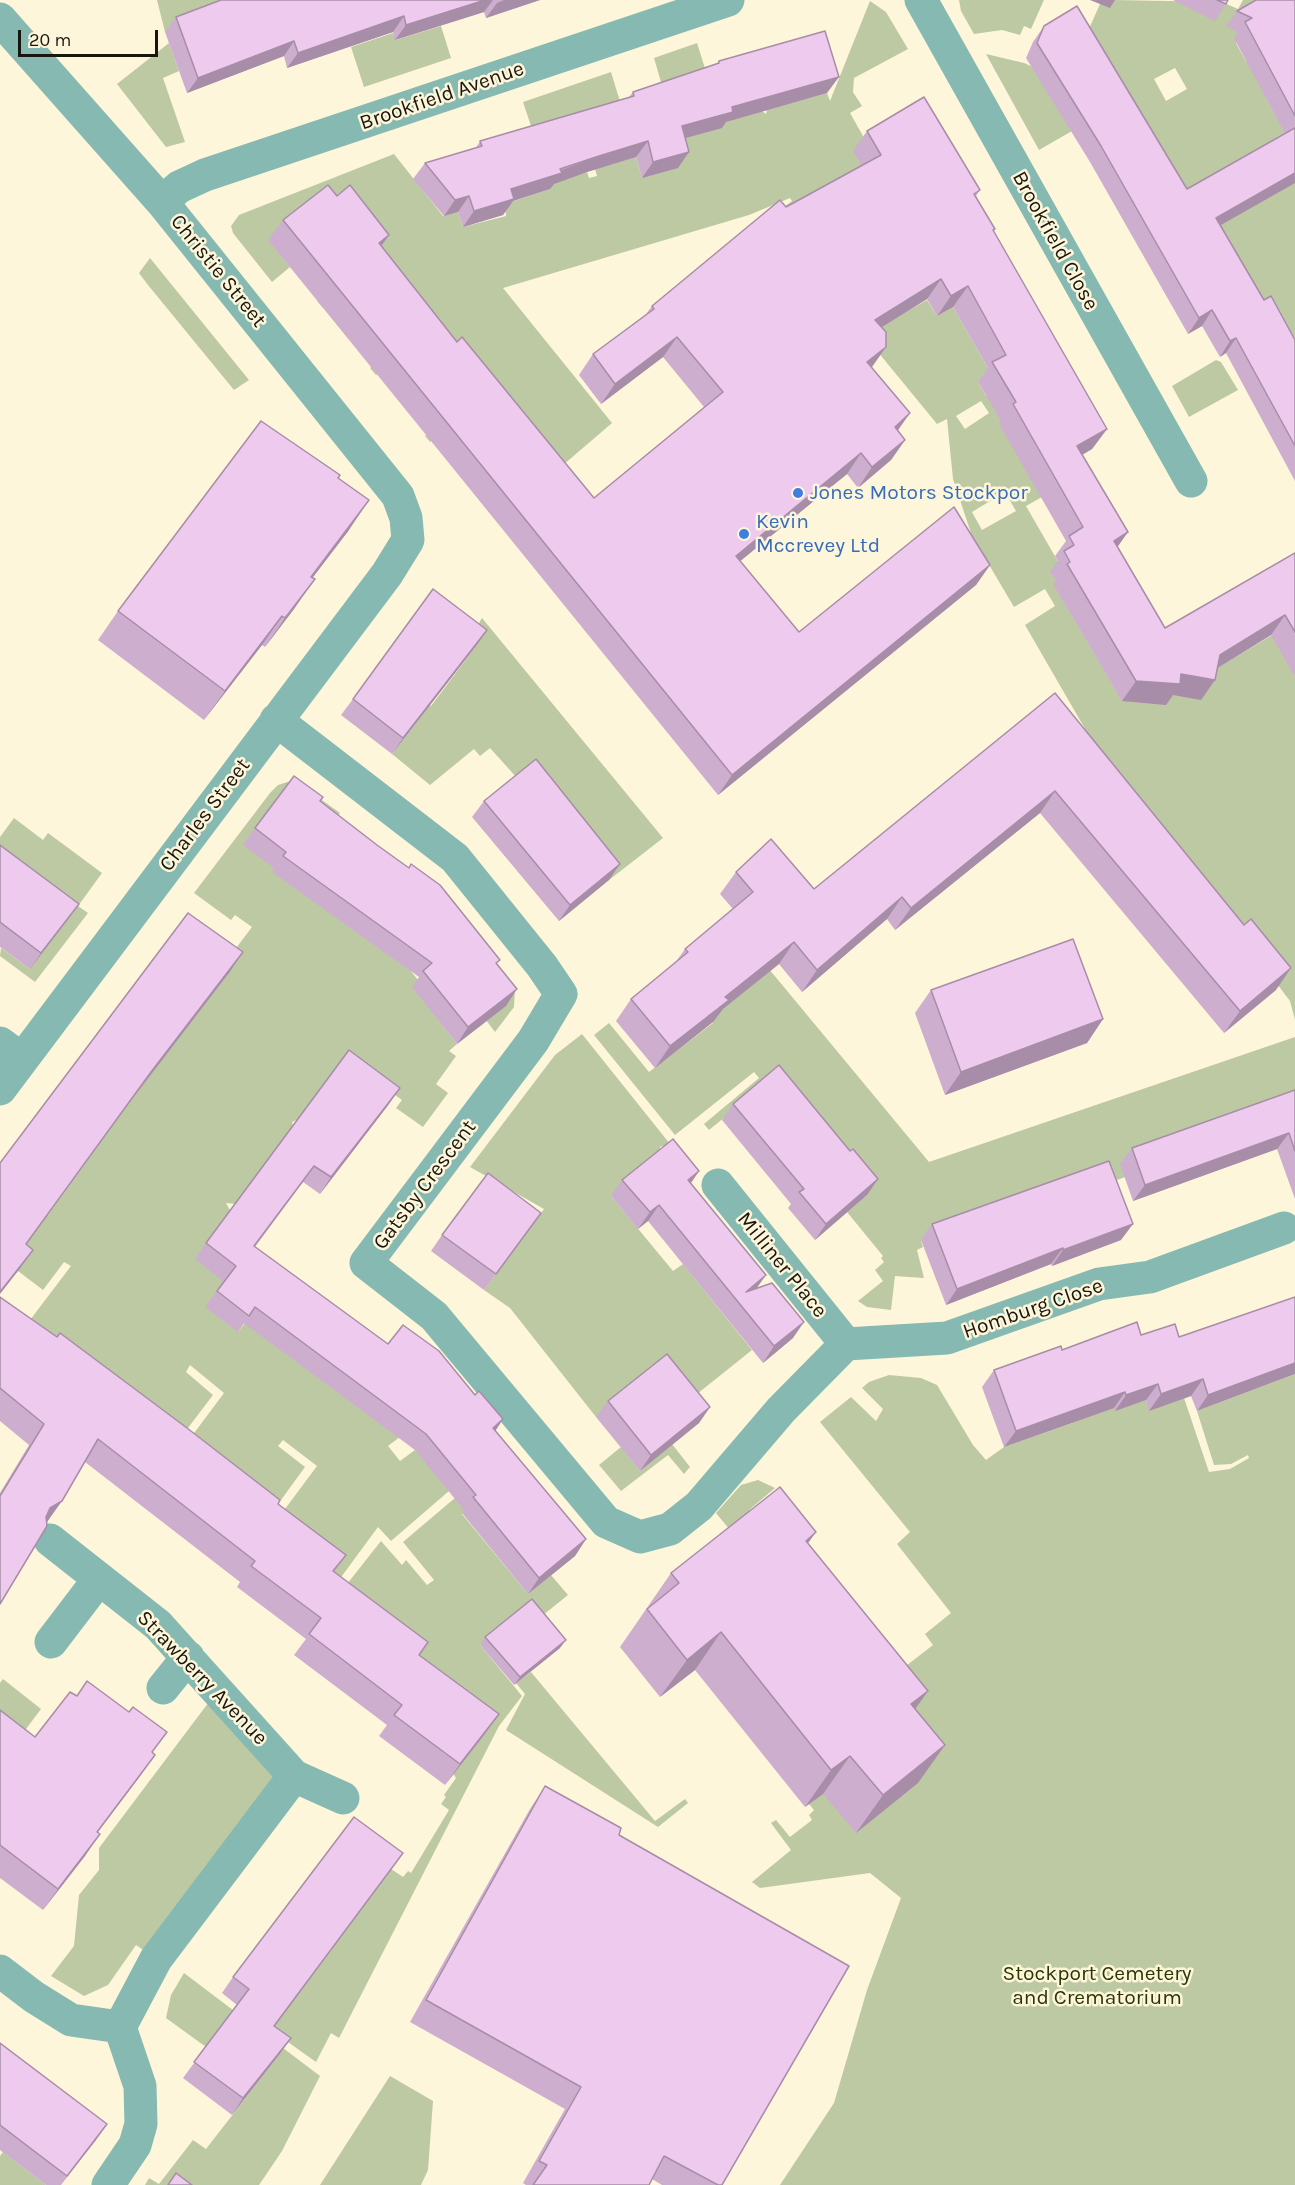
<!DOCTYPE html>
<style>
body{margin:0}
#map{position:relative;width:1295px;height:2185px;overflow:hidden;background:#fef6da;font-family:Karla,sans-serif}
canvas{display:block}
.scale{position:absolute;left:18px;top:30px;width:140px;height:27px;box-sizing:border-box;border:3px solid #1a160d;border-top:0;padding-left:8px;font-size:18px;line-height:21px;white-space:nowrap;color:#1a160d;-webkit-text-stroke:4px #fef6da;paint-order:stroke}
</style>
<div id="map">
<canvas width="1295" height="2185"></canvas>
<div class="scale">20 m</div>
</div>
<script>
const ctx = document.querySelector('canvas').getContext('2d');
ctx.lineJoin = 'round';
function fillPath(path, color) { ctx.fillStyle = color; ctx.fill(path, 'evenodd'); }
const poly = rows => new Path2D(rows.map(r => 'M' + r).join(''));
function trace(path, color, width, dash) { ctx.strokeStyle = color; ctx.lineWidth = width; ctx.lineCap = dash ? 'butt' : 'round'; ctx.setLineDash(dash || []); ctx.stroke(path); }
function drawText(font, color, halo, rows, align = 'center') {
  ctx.font = font + ' Karla,sans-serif'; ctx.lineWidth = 5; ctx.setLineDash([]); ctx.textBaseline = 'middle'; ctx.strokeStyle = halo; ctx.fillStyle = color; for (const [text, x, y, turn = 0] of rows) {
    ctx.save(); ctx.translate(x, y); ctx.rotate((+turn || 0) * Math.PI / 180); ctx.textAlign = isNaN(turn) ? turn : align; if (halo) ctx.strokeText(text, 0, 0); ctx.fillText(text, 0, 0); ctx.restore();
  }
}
fillPath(poly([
 [157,0,285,0,165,32],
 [959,0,1044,0,1031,29,1024,26,1020,35,1002,30,974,34,961,11],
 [1113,0,1222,2,1238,9,1243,0,1271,0,1250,34,1236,43,1246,61,1261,52,1281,89,1266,98,1295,151,1295,374,1196,194,1072,131,1039,150,986,54,1024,63,1056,77,1073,65,1100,4],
 [1175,68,1187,89,1166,101,1154,79],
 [870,1,886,12,908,49,854,78,853,92,862,106,850,113,867,143,867,175,902,314,927,300,937,316,953,307,992,375,978,382,986,396,1017,379,1051,492,1026,506,1060,565,1057,582,1064,602,1117,692,1168,670,1207,674,1289,625,1295,675,1295,1020,1290,1001,1088,734,1025,625,1055,606,1045,589,1014,607,972,536,953,479,947,419,937,424,768,218,792,201,790,198,749,215,503,288,612,423,500,519,487,396,430,442,425,436,469,400,421,340,376,375,370,368,415,333,368,272,323,308,317,301,375,255,269,240,290,267,272,282,233,233,231,226,239,215,394,154,443,216,458,212,463,227,506,216,505,204,550,189,549,184,587,172,589,178,597,176,595,169,636,157,642,178,681,140,721,123,762,111,766,114,767,110,827,93,830,101],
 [981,401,989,413,965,429,956,416],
 [1005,492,1016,511,982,530,972,512],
 [441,26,451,58,364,87,351,47,393,33,396,40],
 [169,43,179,71,163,78,185,142,166,147,117,84],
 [697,43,709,81,663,89,654,58],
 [611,72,622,108,535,138,523,102],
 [150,258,249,380,234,390,148,285,139,273],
 [1216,360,1221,362,1238,390,1189,417,1172,386],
 [482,618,663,838,609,880,490,748,480,756,474,749,430,785,392,754,417,722,425,701,431,706,476,646,469,640],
 [287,782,297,783,308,790,340,813,326,830,409,969,419,981,436,1017,457,1044,449,1051,456,1056,436,1084,448,1093,423,1127,396,1108,402,1100,381,1085,292,1122,293,1126,236,1204,226,1203,231,1212,225,1283,238,1332,273,1285,405,1433,388,1446,400,1461,415,1450,456,1485,391,1541,378,1527,308,1622,241,1568,317,1466,283,1440,278,1446,305,1467,265,1522,147,1496,224,1393,190,1365,186,1372,213,1395,172,1449,5,1353,71,1266,64,1262,43,1290,18,1271,3,1259,0,1212,48,1215,136,1093,228,974,221,968,252,927,235,915,231,920,194,893,270,793,278,785],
 [14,818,43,840,48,833,102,873,78,906,88,913,35,982,0,956,1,948,30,969,0,868,0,837],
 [730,922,929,1162,1295,1037,1295,1104,1121,1164,1125,1177,1101,1186,921,1241,923,1247,917,1250,924,1278,895,1276,891,1310,867,1307,858,1301,883,1281,875,1270,884,1262,881,1258,883,1256,847,1212,867,1195,768,1082,709,1130,704,1124,759,1078,754,1072,675,1135,594,1035,609,1023,649,1072,713,1023,710,1019,763,976],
 [484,947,515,987,514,1007,495,1032,486,1020],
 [582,1034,670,1144,660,1147,661,1155,611,1196,673,1271,683,1264,752,1350,692,1398,656,1370,596,1417,510,1308,484,1290,544,1209,470,1167,555,1055],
 [1295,1374,1295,2185,780,2185,834,2103,867,1990,901,1898,870,1873,760,1888,752,1882,791,1850,771,1823,776,1820,790,1837,812,1820,809,1815,814,1810,809,1804,823,1793,857,1832,902,1669,933,1645,925,1634,951,1613,897,1544,910,1532,820,1422,851,1397,876,1421,883,1409,862,1388,869,1382,889,1375,921,1378,937,1385,973,1445,986,1460,1004,1447,1072,1423,1061,1394,1146,1400,1150,1410,1184,1398,1209,1472,1230,1469,1249,1458,1248,1455,1231,1464,1214,1465,1197,1411],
 [672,1444,690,1467,684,1474,668,1455,621,1491,599,1465,621,1447,640,1471],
 [758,1480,775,1488,749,1510,798,1570,734,1535,716,1513,741,1485],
 [462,1492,472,1505,462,1514,528,1594,551,1575,568,1595,537,1620,480,1645,522,1696,499,1726,339,2038,331,2033,316,2062,271,2030,333,1948,295,1919,342,1934,391,1869,403,1877,408,1871,411,1873,449,1810,441,1804,446,1797,444,1795,456,1778,332,1603,381,1541,402,1565,406,1560,427,1585,434,1580,403,1542],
 [531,1672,655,1821,685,1799,688,1803,658,1827,506,1730,525,1694,516,1683],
 [3,1679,41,1709,17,1741,0,1729,0,1683],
 [218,1690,294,1776,156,1959,136,1945,108,1985,84,1996,51,1976,74,1946,79,1895,99,1870,99,1848],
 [184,1973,320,2076,282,2151,259,2185,145,2185,149,2178,159,2184,193,2140,206,2149,279,2055,206,2047,166,2018,171,1995],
 [390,2076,433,2101,428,2170,421,2185,320,2185],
 [3,2152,46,2185,0,2185,0,2156]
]), '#bcc9a2');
trace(poly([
 [921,0,1191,481],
 [0,19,162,202,398,496,406,518,408,540,387,574,0,1089],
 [162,202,179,187,205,175,728,0],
 [276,720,455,858,542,966,561,994,533,1041,366,1263,434,1316,606,1522,640,1537,670,1529,699,1506,781,1410,846,1344],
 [0,1043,22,1059],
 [718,1185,846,1344],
 [846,1344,947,1338,1099,1284,1150,1277,1284,1228],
 [50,1540,158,1625,294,1776,156,1959,120,2027,140,2086,141,2124,135,2145,108,2185],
 [51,1642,99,1579],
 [163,1688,188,1657],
 [294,1776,343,1798],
 [0,1971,34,1997,71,2020,120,2027]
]), '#86b9b1', 33);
fillPath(poly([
 [221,0,540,0,486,18,484,12,395,40,393,32,287,68,284,56,187,93,165,32,176,17],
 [1173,0,1228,0,1215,21],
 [1295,0,1295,183,1220,225,1264,300,1295,340,1295,481,1226,353,1220,357,1202,326,1188,334,1090,162,1026,58,1033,42,1044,26,1187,189,1285,134,1234,38,1238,32,1226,26,1237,11],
 [719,61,827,93,726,122,722,128,686,138,678,168,642,178,636,157,587,172,554,184,550,189,513,201,503,215,463,227,458,212,444,216,413,179,425,163,476,148,480,141,629,97,633,92,716,65],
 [867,131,980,190,976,196,993,231,1107,429,1092,449,1082,455,1118,547,1165,628,1295,553,1295,675,1294,675,1271,635,1218,668,1215,680,1201,700,1173,695,1166,705,1122,701,1053,584,1056,581,1050,571,1058,561,1055,556,1066,541,999,424,1001,421,978,382,988,368,953,307,937,316,927,299,882,327,872,367,898,431,905,440,891,460,858,488,847,474,740,561,799,632,990,565,976,585,718,795,268,240,283,220,337,196,382,246,457,342,594,498,704,407,663,357,601,404,579,375,593,354,646,314,652,306,786,207,862,166,853,151],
 [338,478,349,530,312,578,294,609,265,647,262,645,204,720,98,640,118,611],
 [476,646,392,754,341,715,353,699],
 [1055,693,1276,990,1224,1033,1040,813,895,930,887,919,802,992,779,964,723,1009,713,1022,655,1068,616,1021,631,999,675,963,685,949,733,909,720,894,736,872,814,889],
 [320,801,497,965,506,1006,457,1044,412,987,419,977,272,872,274,868,243,845,255,828],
 [484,801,609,880,559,921,472,817],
 [0,845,67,920,30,969,0,947],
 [931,990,1103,1019,1087,1043,945,1095,915,1013],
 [1295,1090,1295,1199,1277,1149,1133,1201,1120,1164,1132,1148],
 [389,1104,320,1194,303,1182,255,1247,388,1344,475,1395,503,1419,495,1431,586,1539,575,1556,528,1594,462,1513,464,1510,415,1450,244,1323,238,1332,205,1307,224,1282,195,1259,206,1243],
 [733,1104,850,1151,878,1179,867,1195,815,1240,788,1208,791,1204,722,1120],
 [699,1171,691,1183,757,1288,793,1338,763,1363,648,1221,638,1229,611,1196,622,1180],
 [932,1224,1121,1240,1052,1266,1051,1264,946,1305,921,1240],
 [530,1229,484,1290,431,1251,442,1235],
 [0,1297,346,1555,334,1572,419,1655,499,1714,484,1735,445,1785,379,1736,387,1725,294,1655,306,1639,237,1587,240,1582,85,1462,47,1522,0,1604,0,1493,29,1445,0,1421],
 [1295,1297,1197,1411,1191,1396,1149,1411,1146,1400,1115,1411,1114,1408,1004,1447,982,1387,994,1370,1062,1350,1141,1335,1179,1337],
 [608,1401,710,1407,699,1423,640,1471,596,1417],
 [808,1543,915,1709,918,1783,856,1833,823,1794,805,1807,695,1670,660,1697,620,1647,671,1573],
 [485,1637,560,1648,514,1685,480,1645],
 [0,1710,35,1737,153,1753,140,1776,97,1833,85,1856,43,1910,0,1878],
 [545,1786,619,1835,722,2185,662,2185,652,2179,649,2185,526,2185,523,2183,565,2109,410,2022,530,1809],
 [391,1869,274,2026,279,2055,232,2115,183,2078,237,2005,222,1993,233,1977],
 [0,2043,96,2140,61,2185,46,2185,0,2150]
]), '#cdaece');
fillPath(poly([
 [485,0,493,0,484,12,395,40,406,25],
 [504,0,540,0,486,18,497,3],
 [1090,0,1115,0,1110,8],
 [404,16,393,32,287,68,298,53],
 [294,41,284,56,187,93,198,78],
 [839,77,827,93,726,122,722,128,671,142,682,126,732,107],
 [648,141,636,157,587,172,554,184,550,189,513,201,503,215,463,227,474,211,511,189,599,156],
 [689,152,678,168,642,178,653,162],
 [1295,173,1295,183,1205,234,1216,218],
 [469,196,458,212,444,216,455,200],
 [389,235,375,255,379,243],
 [941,279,927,299,861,340,875,320],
 [968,286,953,307,937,316,951,296],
 [1212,310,1202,326,1188,334,1199,318],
 [677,337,663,357,601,404,615,384],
 [1236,338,1226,353,1220,357,1230,341],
 [886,347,872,367,867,362],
 [910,413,896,433,895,427],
 [1107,429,1092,449,1063,466,1077,446],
 [905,440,891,460,858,488,872,467],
 [861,453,847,474,722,576,736,556],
 [369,500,349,530,291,606,311,577],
 [1128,532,1114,552,1114,541],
 [990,565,976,585,718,795,732,775],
 [315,579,294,609,265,647,285,618],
 [1285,615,1271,635,1206,675,1220,655],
 [282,616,262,645,204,720,225,691],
 [487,630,476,646,392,754,403,738],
 [1181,674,1215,680,1201,700,1173,695,1166,705,1122,701,1136,681],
 [1055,791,1040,813,895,930,911,908],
 [620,864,609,880,559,921,570,905],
 [902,897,887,919,802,992,817,970],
 [79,904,67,920,30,969,41,953],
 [794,942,779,964,723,1009,713,1022,655,1068,670,1046,725,997],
 [243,952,229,973,136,1094,151,1072],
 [1291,968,1276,990,1224,1033,1240,1011],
 [517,989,506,1006,457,1044,468,1027],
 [1103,1019,1087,1043,945,1095,961,1072],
 [400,1088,389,1104,320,1194,331,1177],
 [1289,1133,1277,1149,1133,1201,1145,1185],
 [699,1171,688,1187,688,1180],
 [878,1179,867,1195,815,1240,826,1224],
 [659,1205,648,1221,638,1229,650,1212],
 [1133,1224,1121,1240,1052,1266,1063,1250],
 [1063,1248,1051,1264,946,1305,957,1289],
 [33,1250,18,1271,0,1294,0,1292],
 [766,1275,754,1292,746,1292],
 [804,1322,793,1338,763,1363,774,1346],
 [1295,1363,1295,1374,1197,1411,1208,1395],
 [1203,1379,1191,1396,1149,1411,1161,1394],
 [1158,1384,1146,1400,1115,1411,1126,1395],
 [1125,1392,1114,1408,1004,1447,1016,1431],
 [710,1407,699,1423,640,1471,651,1455],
 [503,1419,492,1436,493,1428],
 [62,1501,47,1522,35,1529,50,1508],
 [816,1532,789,1570,806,1541],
 [586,1539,575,1556,528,1594,539,1578],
 [721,1632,695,1670,660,1697,687,1660],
 [566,1640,560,1648,514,1685,520,1677],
 [928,1691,901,1729,911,1704],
 [499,1714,484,1735,445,1785,460,1764],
 [945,1745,918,1783,856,1833,883,1795],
 [155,1755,140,1776,82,1853,97,1832],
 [850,1756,823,1794,805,1807,831,1770],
 [100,1834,85,1856,43,1910,58,1889],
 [403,1853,391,1869,263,2042,274,2026],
 [291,2038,279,2055,232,2115,243,2098],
 [107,2124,96,2140,60,2185,67,2176]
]), '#a78da7');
const building = poly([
 [221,0,485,0,406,25,404,16,298,53,294,41,198,78,176,17,221,0],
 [1217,0,1228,0,1226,4,1217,0],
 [1256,0,1295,0,1295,116,1245,22,1252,18,1237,11,1256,0],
 [1077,6,1187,189,1295,128,1295,173,1216,218,1264,300,1271,296,1295,340,1295,446,1236,338,1230,341,1212,310,1199,318,1101,146,1037,43,1044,26,1077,6],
 [825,31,839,77,732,107,733,112,682,126,689,152,653,162,648,141,599,156,560,169,562,173,511,189,514,199,474,211,469,196,455,200,425,163,482,146,480,141,634,96,633,92,719,63,719,61,825,31],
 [924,97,980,190,974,194,995,229,993,230,1107,429,1077,446,1128,532,1114,541,1165,628,1295,553,1295,632,1285,615,1220,655,1215,680,1181,674,1180,684,1136,681,1067,564,1070,562,1064,551,1074,545,1069,536,1083,527,1013,404,1016,402,992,362,1006,355,968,286,951,296,941,279,875,320,886,332,886,347,867,362,910,413,895,427,905,440,872,467,861,453,736,556,799,632,954,507,990,565,732,775,283,220,328,185,337,196,350,185,389,235,379,243,457,342,462,337,594,498,723,392,677,337,615,384,593,354,654,309,652,306,780,200,786,207,881,155,867,131,924,97],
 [261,421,340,475,338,478,369,500,311,577,315,579,285,618,282,616,225,691,118,611,261,421],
 [433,589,487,630,403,738,353,699,433,589],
 [1055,693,1244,925,1251,919,1291,968,1240,1011,1055,791,911,908,902,897,817,970,794,942,725,997,729,1000,670,1046,631,999,688,952,685,949,753,892,736,872,771,839,814,889,1055,693],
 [536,759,620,864,570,905,484,801,536,759],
 [294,776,323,797,320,801,377,845,409,868,411,864,440,885,500,960,496,963,517,989,468,1027,423,971,432,963,283,856,286,852,255,828,294,776],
 [0,845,79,904,41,953,0,922,0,845],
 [188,913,243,952,151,1072,26,1244,33,1250,0,1292,0,1163,188,913],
 [1073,939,1103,1019,961,1072,931,990,1073,939],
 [349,1050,400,1088,331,1177,314,1166,254,1246,388,1344,403,1325,439,1351,475,1395,479,1391,503,1419,493,1428,586,1539,539,1578,473,1497,476,1495,426,1434,255,1307,249,1316,217,1291,236,1266,206,1243,349,1050],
 [779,1065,850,1151,853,1149,878,1179,826,1224,799,1192,804,1189,733,1104,779,1065],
 [1295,1090,1295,1151,1289,1133,1145,1185,1132,1148,1295,1090],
 [673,1139,699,1171,688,1180,766,1275,746,1292,772,1283,804,1322,774,1346,659,1205,650,1212,622,1180,673,1139],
 [1109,1161,1133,1224,1063,1250,1063,1248,957,1289,932,1224,1109,1161],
 [488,1173,541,1213,496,1274,442,1235,488,1173],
 [0,1297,57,1337,60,1333,187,1428,280,1500,278,1504,346,1555,333,1571,428,1642,419,1655,499,1714,460,1764,394,1715,402,1705,309,1634,321,1618,251,1566,255,1561,98,1439,62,1501,50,1508,46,1517,47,1526,0,1604,0,1496,44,1424,0,1388,0,1297],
 [1295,1297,1295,1363,1208,1395,1203,1379,1161,1394,1158,1384,1126,1395,1125,1392,1016,1431,994,1370,1061,1346,1062,1350,1137,1322,1141,1335,1175,1324,1179,1337,1295,1297],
 [667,1354,710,1407,651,1455,608,1401,667,1354],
 [780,1487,816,1532,806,1541,928,1691,911,1704,945,1745,883,1795,850,1756,831,1770,721,1632,687,1660,647,1609,679,1583,671,1573,780,1487],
 [532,1599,566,1640,520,1677,485,1637,532,1599],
 [87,1681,129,1712,133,1707,167,1732,152,1752,155,1755,97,1832,100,1834,58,1889,0,1845,0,1710,35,1737,70,1692,77,1696,87,1681],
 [545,1786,621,1828,619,1835,849,1966,722,2185,718,2185,664,2156,649,2185,533,2185,547,2165,539,2161,581,2087,426,2000,545,1786],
 [354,1817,403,1853,274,2026,291,2038,243,2098,194,2062,249,1989,233,1977,354,1817],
 [0,2043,107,2124,67,2176,0,2125,0,2043],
 [176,2173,192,2185,168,2185,176,2173]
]);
fillPath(building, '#eecaef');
trace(building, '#a78da7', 1.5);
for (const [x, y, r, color] of [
 [798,493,6,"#3f7fe0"],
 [744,534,6,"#3f7fe0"]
]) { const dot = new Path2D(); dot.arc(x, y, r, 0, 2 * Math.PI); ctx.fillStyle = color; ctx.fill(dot); trace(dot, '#fef6da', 2); }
drawText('21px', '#1a160d', '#fef6da', [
 ["Brookfield Avenue",442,96,-19],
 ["Brookfield Close",1055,241,61],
 ["Christie Street",218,271,51],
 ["Charles Street",205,815,-53],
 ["Gatsby Crescent",425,1185,-53],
 ["Milliner Place",782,1265,51],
 ["Homburg Close",1033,1309,-19],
 ["Strawberry Avenue",202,1678,46]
]);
drawText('21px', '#366cbe', '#fef6da', [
 ["Jones Motors Stockpor",810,493],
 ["Kevin",756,522],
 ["Mccrevey Ltd",756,546]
], 'left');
drawText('21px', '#2b3702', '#fef6da', [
 ["Stockport Cemetery",1097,1974],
 ["and Crematorium",1097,1998]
]);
</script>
